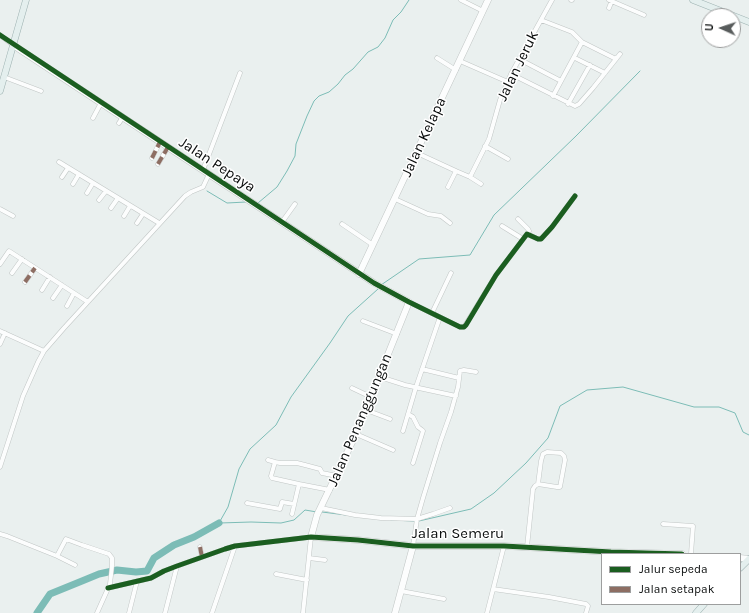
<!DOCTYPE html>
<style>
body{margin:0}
#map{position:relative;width:749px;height:613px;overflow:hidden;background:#eaf0ef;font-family:Karla,sans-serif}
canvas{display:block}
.legend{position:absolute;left:601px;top:553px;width:140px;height:52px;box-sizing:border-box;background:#fff;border:1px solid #9d9e9e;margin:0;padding:5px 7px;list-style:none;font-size:12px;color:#0a0d0d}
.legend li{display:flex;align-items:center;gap:8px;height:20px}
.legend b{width:20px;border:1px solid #9d9e9e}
.north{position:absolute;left:701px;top:8px;width:40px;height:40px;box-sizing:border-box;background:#fff;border:1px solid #9d9e9e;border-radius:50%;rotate:273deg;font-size:11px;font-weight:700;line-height:16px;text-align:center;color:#0a0d0d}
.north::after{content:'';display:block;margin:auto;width:14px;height:18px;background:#585c5c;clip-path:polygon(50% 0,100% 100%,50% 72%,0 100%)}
</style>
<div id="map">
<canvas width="749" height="613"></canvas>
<ul class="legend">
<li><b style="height:5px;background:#1b5e20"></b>Jalur sepeda</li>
<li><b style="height:5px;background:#8d6e63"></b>Jalan setapak</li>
</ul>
<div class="north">U</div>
</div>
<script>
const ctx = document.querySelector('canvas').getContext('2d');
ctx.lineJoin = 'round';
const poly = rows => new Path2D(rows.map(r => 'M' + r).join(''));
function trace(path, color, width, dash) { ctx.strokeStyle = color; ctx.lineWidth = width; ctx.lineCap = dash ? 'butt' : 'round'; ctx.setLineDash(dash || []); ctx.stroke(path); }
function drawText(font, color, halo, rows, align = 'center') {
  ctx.font = font + ' Karla,sans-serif'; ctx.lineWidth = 3; ctx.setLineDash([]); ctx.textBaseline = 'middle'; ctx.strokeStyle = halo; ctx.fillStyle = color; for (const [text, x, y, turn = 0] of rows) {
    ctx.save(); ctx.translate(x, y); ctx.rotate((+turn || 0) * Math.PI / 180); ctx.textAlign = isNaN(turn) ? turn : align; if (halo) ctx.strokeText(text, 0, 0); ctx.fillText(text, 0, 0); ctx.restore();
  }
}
trace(poly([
 [207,191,227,203,246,202],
 [258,203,277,187,287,171,295,156,296,144,307,116,314,101,319,96,329,92,338,84,345,75,353,69,368,52,378,47,385,38,393,20,401,12,409,0],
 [381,285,419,259,470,255,494,215,576,136,640,71],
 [322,512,346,515],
 [391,520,414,521],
 [419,521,471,509,494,493,526,463,548,438,560,406,587,390,623,387,694,407,719,407,735,413,743,432,749,435],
 [219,523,228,507,239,469,250,449,276,425,291,397,330,343,348,316,378,289],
 [220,523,251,522,281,523,294,520,305,510,317,512]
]), '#7cbcb6', 1);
trace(poly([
 [37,613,50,594,82,581,99,574,117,570,136,572,147,571,154,558,174,545,194,537,219,523]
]), '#7cbcb6', 7);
const street = poly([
 [461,0,483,11],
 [571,0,572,0],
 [609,0,644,15],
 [609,8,612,0],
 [541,20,572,32,582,42,553,96],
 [0,35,13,45],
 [582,42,616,59],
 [437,58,456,70],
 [575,58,605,73],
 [519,59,561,81],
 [460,61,508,82],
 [511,74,575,106,579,104,593,88,620,54],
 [4,77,41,91],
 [568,104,590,65],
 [93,118,101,103],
 [119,123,123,117],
 [485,146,508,159],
 [417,153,456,171,470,177,481,184],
 [152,158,160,142],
 [59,162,159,223],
 [158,164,168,147],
 [203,170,240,73],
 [62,177,68,168],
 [470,177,489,139,500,100,511,74,552,0],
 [73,184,79,174],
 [448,187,456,171],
 [87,193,93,183],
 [395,199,428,214,441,216,450,223],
 [99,200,106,191],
 [111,208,118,198],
 [0,209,13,216],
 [124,216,130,206],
 [518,219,528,229,529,231,527,234],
 [282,222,295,204],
 [137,223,143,214],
 [342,224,373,245],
 [502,226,523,239],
 [0,264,9,251,88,302],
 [12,273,22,259],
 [25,282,35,268],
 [42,290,50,277],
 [53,298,62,285],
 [409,302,460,327,464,327,496,275,527,234,538,239,541,239,552,227,575,196],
 [67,306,74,293],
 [432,313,451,273],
 [363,321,397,334],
 [0,331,44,351,64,328,185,196,191,192,203,187,209,174],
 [0,344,5,333],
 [422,369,459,378],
 [380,377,405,385,456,396],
 [352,388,371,397],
 [366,410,390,419],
 [408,414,413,417,418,427,422,430,423,431,413,463],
 [403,431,416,387,440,317],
 [356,434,393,450],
 [268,460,275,462,271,476,272,478,299,484],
 [275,462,280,463,297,463,305,465,320,469,322,473,337,476],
 [0,467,23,396,38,362,44,351],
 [247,503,280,509,282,502,294,504],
 [321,508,355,515,381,518,417,519,433,514,450,508],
 [292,514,299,484,330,490],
 [663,524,693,526,691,554],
 [0,534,7,536,57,556,66,539,82,545,109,554,112,558,112,566,110,584,97,613],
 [413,546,417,519,423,498,440,443,451,412,458,387,460,371,464,370,476,372],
 [200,547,202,557],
 [527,547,533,489,535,486,538,484,557,487,560,487,565,460,564,456,561,453,547,452,543,454,541,461,538,484],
 [57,556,75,565],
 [309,558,325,560],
 [276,574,307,580],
 [108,588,151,578,164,571,177,566,225,549,235,546,311,537,303,613],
 [493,589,549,597,586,604,588,606,586,613],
 [401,591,444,599],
 [129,613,137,581],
 [165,613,177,566],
 [212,613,235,546],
 [487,613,504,546]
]);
const secondary = poly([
 [13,45,374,283,409,302,356,434,317,515,311,537,358,540,413,546,504,546,611,552,682,554],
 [359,274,488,0],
 [740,558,749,559],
 [395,613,413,546]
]);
const primary = poly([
 [693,0,749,22],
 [0,91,26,0],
 [740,568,749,559],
 [696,613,704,604]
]);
trace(street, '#c1c6c5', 5);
trace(secondary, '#c1c6c5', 7);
trace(primary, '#9cb1b0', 7);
trace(street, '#fcfdfd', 4);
trace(secondary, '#fcfdfd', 6);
trace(primary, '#e4efee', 6);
trace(poly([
 [152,158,160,142],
 [158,164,168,147],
 [25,282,35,268],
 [200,547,202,557]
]), '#8d6e63', 4, [8, 4]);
trace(poly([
 [0,35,374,283,409,302,460,327,464,327,466,325,496,275,527,234,538,239,541,239,552,227,575,196],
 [108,588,151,578,164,571,177,566,225,549,235,546,311,537,358,540,413,546,504,546,611,552,682,554]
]), '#1b5e20', 5);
drawText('15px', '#0a0d0d', '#fff', [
 ["Jalan Jeruk",518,66,-64],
 ["Jalan Kelapa",424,137,-65],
 ["Jalan Pepaya",217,165,33],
 ["Jalan Penanggungan",360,420,-67],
 ["Jalan Semeru",458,534]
]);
</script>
